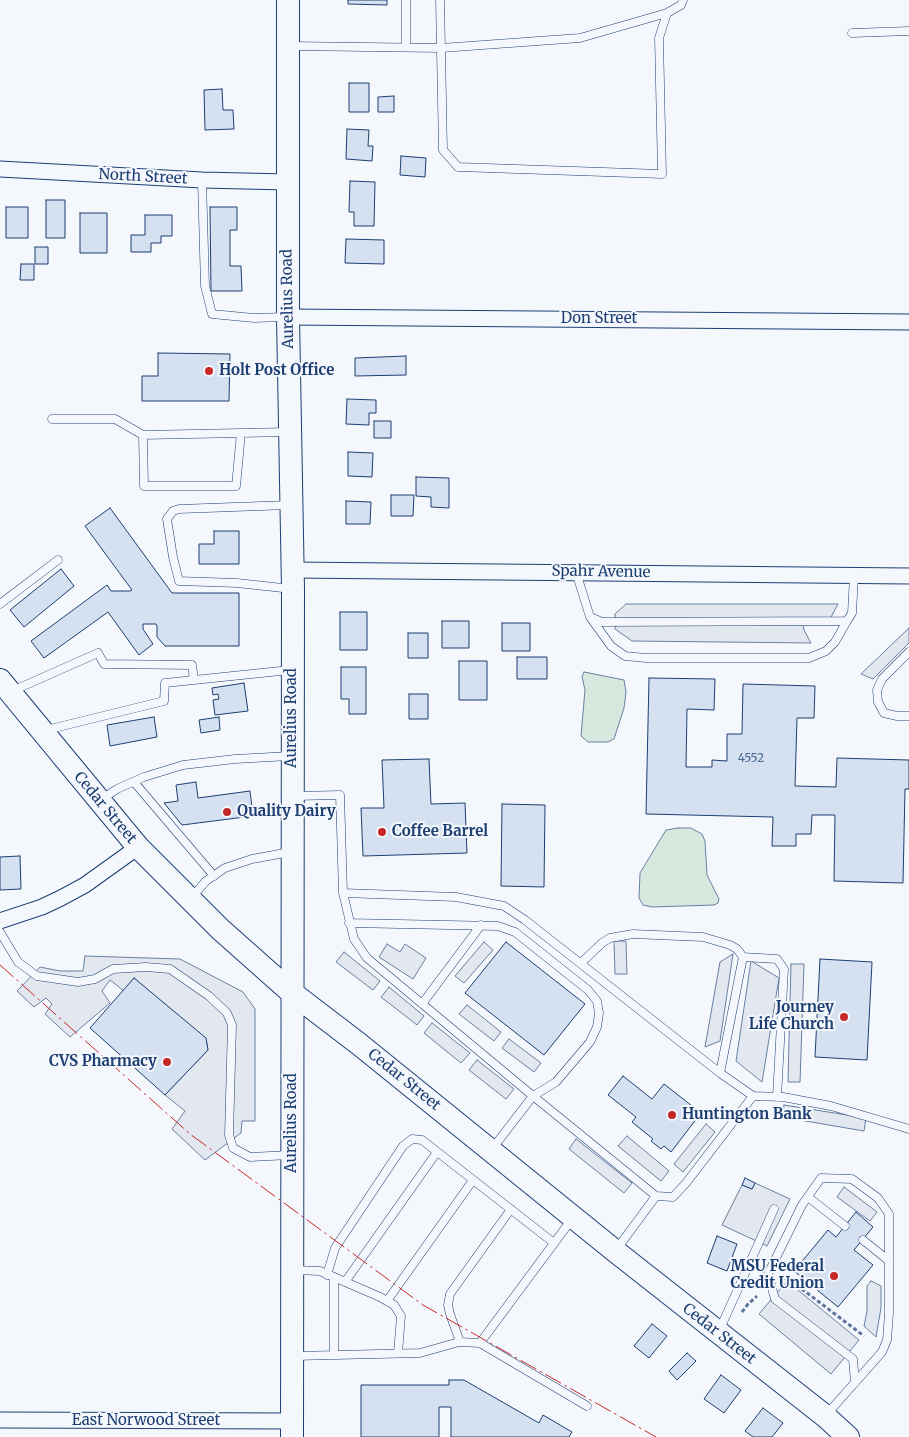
<!DOCTYPE html>
<style>
body{margin:0}
canvas{display:block;background:#f4f7fb}
</style>
<canvas width="909" height="1437"></canvas>
<script>
const ctx = document.querySelector('canvas').getContext('2d');
ctx.lineJoin = 'round';
function fillPath(path, color) { ctx.fillStyle = color; ctx.fill(path, 'evenodd'); }
const poly = rows => new Path2D(rows.map(r => 'M' + r).join(''));
function trace(path, color, width, dash) { ctx.strokeStyle = color; ctx.lineWidth = width; ctx.lineCap = dash ? 'butt' : 'round'; ctx.setLineDash(dash || []); ctx.stroke(path); }
function drawText(font, color, halo, rows, align = 'center') {
  ctx.font = font + ' Merriweather,serif'; ctx.lineWidth = 4; ctx.setLineDash([]); ctx.textBaseline = 'middle'; ctx.strokeStyle = halo; ctx.fillStyle = color; for (const [text, x, y, turn = 0] of rows) {
    ctx.save(); ctx.translate(x, y); ctx.rotate((+turn || 0) * Math.PI / 180); ctx.textAlign = isNaN(turn) ? turn : align; if (halo) ctx.strokeText(text, 0, 0); ctx.fillText(text, 0, 0); ctx.restore();
  }
}
const green = poly([
 [584,672,624,680,626,692,624,708,614,739,608,742,588,742,581,736,585,690,582,677,584,672],
 [678,828,691,828,702,834,705,841,707,875,719,899,718,903,714,905,652,907,643,905,639,898,640,873,666,830,678,828]
]);
fillPath(green, '#d7e8df');
trace(green, '#687fa3', 1);
const parking = poly([
 [626,604,838,604,830,619,802,618,804,630,811,643,632,641,615,629,615,614,626,604],
 [909,628,909,643,873,679,861,674,909,628],
 [614,941,626,941,627,974,615,974,614,941],
 [484,942,493,950,464,983,455,976,484,942],
 [387,944,400,952,405,944,426,958,413,979,379,957,387,944],
 [344,952,380,981,373,990,336,962,344,952],
 [733,954,720,1041,705,1047,720,962,733,954],
 [85,956,180,959,243,992,255,1009,255,1121,242,1121,241,1133,205,1160,172,1129,185,1111,165,1095,208,1050,206,1039,134,978,124,991,110,980,102,991,110,1003,70,1037,45,1014,52,1004,46,998,34,1007,17,991,40,967,60,971,83,971,85,956],
 [751,961,779,978,762,1082,736,1061,751,961],
 [791,964,804,964,800,1082,788,1082,791,964],
 [389,987,424,1016,417,1025,381,997,389,987],
 [467,1005,501,1032,494,1041,459,1014,467,1005],
 [432,1023,470,1053,461,1063,424,1033,432,1023],
 [509,1039,541,1063,534,1072,502,1048,509,1039],
 [477,1060,514,1089,506,1099,469,1070,477,1060],
 [784,1105,866,1118,864,1131,782,1117,784,1105],
 [706,1124,715,1132,683,1172,674,1164,706,1124],
 [627,1136,669,1171,661,1181,618,1146,627,1136],
 [576,1139,632,1183,624,1193,569,1149,576,1139],
 [755,1183,790,1199,767,1246,722,1225,742,1185,752,1189,755,1183],
 [844,1187,877,1212,870,1221,837,1197,844,1187],
 [787,1281,859,1340,831,1374,759,1314,787,1281],
 [871,1281,881,1286,881,1308,876,1337,864,1326,867,1311,867,1286,871,1281]
]);
fillPath(parking, '#e3e8f0');
trace(parking, '#687fa3', 1);
const building = poly([
 [348,0,387,0,387,5,348,4,348,0],
 [349,83,369,83,369,112,349,112,349,83],
 [222,89,223,110,233,110,234,129,205,130,204,90,222,89],
 [394,96,394,112,378,112,378,97,394,96],
 [347,129,369,130,368,146,373,146,372,161,346,159,347,129],
 [401,156,426,158,425,177,400,175,401,156],
 [350,181,375,182,374,226,354,226,354,212,349,212,350,181],
 [46,200,65,200,65,238,46,238,46,200],
 [6,207,28,207,28,238,6,238,6,207],
 [210,207,237,207,237,230,230,230,230,266,241,266,242,291,211,291,210,207],
 [80,213,107,213,107,253,80,253,80,213],
 [145,215,172,215,172,236,161,236,161,243,151,243,151,252,131,252,131,235,145,235,145,215],
 [346,239,384,240,384,264,345,263,346,239],
 [35,247,48,247,48,264,35,264,35,247],
 [21,264,34,264,34,280,20,280,21,264],
 [158,353,230,354,229,401,142,401,142,376,158,376,158,353],
 [406,356,406,375,355,376,355,358,406,356],
 [347,399,376,400,376,413,369,413,369,425,346,424,347,399],
 [374,421,391,421,391,438,374,438,374,421],
 [348,452,373,453,372,477,348,476,348,452],
 [416,477,449,478,449,508,431,507,431,497,416,496,416,477],
 [391,495,414,495,413,516,391,516,391,495],
 [346,501,371,502,370,524,346,524,346,501],
 [110,508,172,593,239,593,239,646,165,646,157,637,157,626,156,624,143,624,143,629,153,644,139,655,108,612,44,658,31,641,107,585,111,591,130,591,132,590,85,526,110,508],
 [214,531,239,531,239,564,199,564,199,544,214,544,214,531],
 [61,569,74,586,24,627,10,610,61,569],
 [340,612,367,612,367,650,340,650,340,612],
 [442,621,469,621,469,648,442,648,442,621],
 [502,623,530,623,530,651,502,651,502,623],
 [408,633,428,633,428,658,408,658,408,633],
 [517,657,547,657,547,679,517,679,517,657],
 [459,661,487,661,487,700,459,700,459,661],
 [341,667,366,667,366,714,349,714,349,699,341,699,341,667],
 [649,678,715,679,714,710,687,709,686,767,712,767,712,760,727,761,727,734,742,734,743,684,815,686,814,718,797,718,795,786,836,787,837,758,909,760,909,789,905,789,903,883,834,881,835,815,812,815,811,834,796,834,796,846,772,846,773,817,646,814,649,678],
 [244,683,248,711,215,715,213,700,219,699,218,694,213,695,212,688,244,683],
 [409,694,428,694,428,719,409,719,409,694],
 [154,717,157,737,110,746,107,725,154,717],
 [219,717,220,730,201,733,199,720,219,717],
 [429,759,431,804,465,803,467,853,363,856,361,808,384,808,382,760,429,759],
 [196,782,198,798,250,791,253,816,182,825,164,803,178,801,176,785,196,782],
 [502,804,545,805,544,887,501,886,502,804],
 [20,856,21,889,0,890,0,857,20,856],
 [506,942,585,1004,544,1055,465,993,506,942],
 [820,959,872,962,867,1060,815,1057,820,959],
 [134,978,206,1038,208,1050,165,1095,90,1028,134,978],
 [623,1076,652,1099,664,1084,701,1113,671,1152,664,1146,661,1149,651,1141,653,1139,632,1122,636,1117,608,1095,623,1076],
 [745,1178,755,1183,752,1189,742,1185,745,1178],
 [856,1212,873,1227,854,1250,873,1265,838,1307,794,1271,828,1230,836,1237,856,1212],
 [717,1236,737,1244,727,1271,707,1263,717,1236],
 [652,1324,667,1336,649,1358,634,1346,652,1324],
 [687,1353,696,1361,677,1380,669,1371,687,1353],
 [721,1375,741,1390,724,1413,704,1399,721,1375],
 [449,1380,464,1380,539,1423,543,1415,572,1432,569,1437,451,1437,451,1407,439,1407,439,1437,361,1437,361,1385,449,1385,449,1380],
 [763,1408,783,1423,772,1437,753,1437,745,1431,763,1408]
]);
fillPath(building, '#d5e0f0');
trace(building, '#1d3f73', 1);
const lane = poly([
 [406,0,406,47],
 [440,0,443,150,458,167,662,174,659,38,667,13,681,5,683,0],
 [852,33,909,31],
 [291,46,441,48,580,38,667,13],
 [202,180,205,286,212,314,254,318,285,317],
 [52,419,115,419,143,435],
 [241,433,236,486,144,486,143,435,288,432],
 [289,505,179,509,173,511,167,519,173,557,179,581,237,583,292,589],
 [576,572,590,617,602,622,847,621,852,613,854,576],
 [0,604,58,560],
 [590,617,611,646,625,656,646,658,809,658,826,651,835,642,847,621],
 [909,652,882,679,877,690,878,702,884,713,897,716,909,716],
 [12,691,98,653,104,664,192,665,194,680],
 [46,730,164,701,165,683,290,670],
 [134,782,214,876],
 [294,796,340,795,343,893,456,897,504,906,525,920,720,1073,753,1096],
 [102,799,117,789,144,777,183,765,235,759,290,756],
 [343,893,354,939,367,958,533,1096,492,1149],
 [192,897,206,881,225,868,252,859,290,852],
 [349,923,498,926,515,932,588,990,597,1001,599,1013,597,1027,590,1042,556,1082,533,1096,656,1196],
 [0,932,18,962,37,976,78,982,95,979,113,969,146,967,170,969,209,996,227,1013,232,1025,229,1135,233,1148,250,1157,290,1155],
 [581,963,602,943,610,938,633,934,703,937,730,945,737,949,743,957],
 [422,1004,481,925],
 [720,1073,743,957,777,959,784,969,777,1097],
 [808,1197,845,1226],
 [863,1240,889,1261],
 [616,1250,656,1196,673,1197,686,1183,753,1096,783,1097,831,1106,909,1129],
 [294,1270,320,1271,380,1297,394,1305,401,1316,398,1353],
 [327,1275,335,1248,403,1146,412,1139,422,1140,554,1243],
 [334,1278,334,1355],
 [345,1282,437,1152],
 [387,1301,473,1180],
 [719,1331,774,1209],
 [460,1342,450,1314,448,1305,450,1294,511,1209],
 [480,1343,572,1219],
 [294,1356,420,1353,459,1342,480,1343,587,1406],
 [827,1414,882,1352,887,1340,889,1313,889,1214,878,1198,852,1179,821,1178,802,1205,768,1274,775,1299,853,1359,855,1383]
]);
const street = poly([
 [0,169,202,180,287,182],
 [288,317,909,322],
 [292,570,909,576],
 [0,921,42,907,61,898,85,885,138,847],
 [0,1420,292,1421]
]);
const secondary = poly([
 [288,0,288,317,293,589,292,1437],
 [0,680,138,847,220,929,291,992,359,1044,615,1251,825,1416,848,1437]
]);
trace(lane, '#1d3f73', 9);
trace(street, '#1d3f73', 17);
trace(secondary, '#1d3f73', 24);
trace(poly([
 [781,1281,786,1277,864,1336],
 [742,1312,748,1304,757,1296]
]), '#5e769c', 3, [4, 2.5]);
trace(lane, '#f4f7fb', 8);
trace(street, '#f4f7fb', 15);
trace(secondary, '#f4f7fb', 22);
trace(poly([
 [0,965,190,1134,423,1305,656,1437]
]), '#c62828', 1, [18, 4, 2.5, 4]);
for (const [x, y, r, color] of [
 [209,371,5,"#c62828"],
 [227,812,5,"#c62828"],
 [382,832,5,"#c62828"],
 [844,1017,5,"#c62828"],
 [167,1062,5,"#c62828"],
 [672,1115,5,"#c62828"],
 [834,1276,5,"#c62828"]
]) { const dot = new Path2D(); dot.arc(x, y, r, 0, 2 * Math.PI); ctx.fillStyle = color; ctx.fill(dot); trace(dot, '#f4f7fb', 2); }
drawText('12px', '#4b6792', null, [
 ["4552",751,759]
]);
drawText('15px', '#1d3f73', '#f4f7fb', [
 ["North Street",143,177,3],
 ["Aurelius Road",288,299,-91],
 ["Don Street",599,319],
 ["Spahr Avenue",601,572,1],
 ["Aurelius Road",292,718,-90],
 ["Cedar Street",105,808,50],
 ["Cedar Street",404,1080,39],
 ["Aurelius Road",292,1123,-90],
 ["Cedar Street",719,1334,38],
 ["East Norwood Street",146,1421]
]);
drawText('bold 15px', '#1d3f73', '#f4f7fb', [
 ["Holt Post Office",219,371],
 ["Quality Dairy",237,812],
 ["Coffee Barrel",392,832],
 ["Journey",834,1008,"right"],
 ["Life Church",834,1025,"right"],
 ["CVS Pharmacy",157,1062,"right"],
 ["Huntington Bank",682,1115],
 ["MSU Federal",824,1267,"right"],
 ["Credit Union",824,1284,"right"]
], 'left');
</script>
